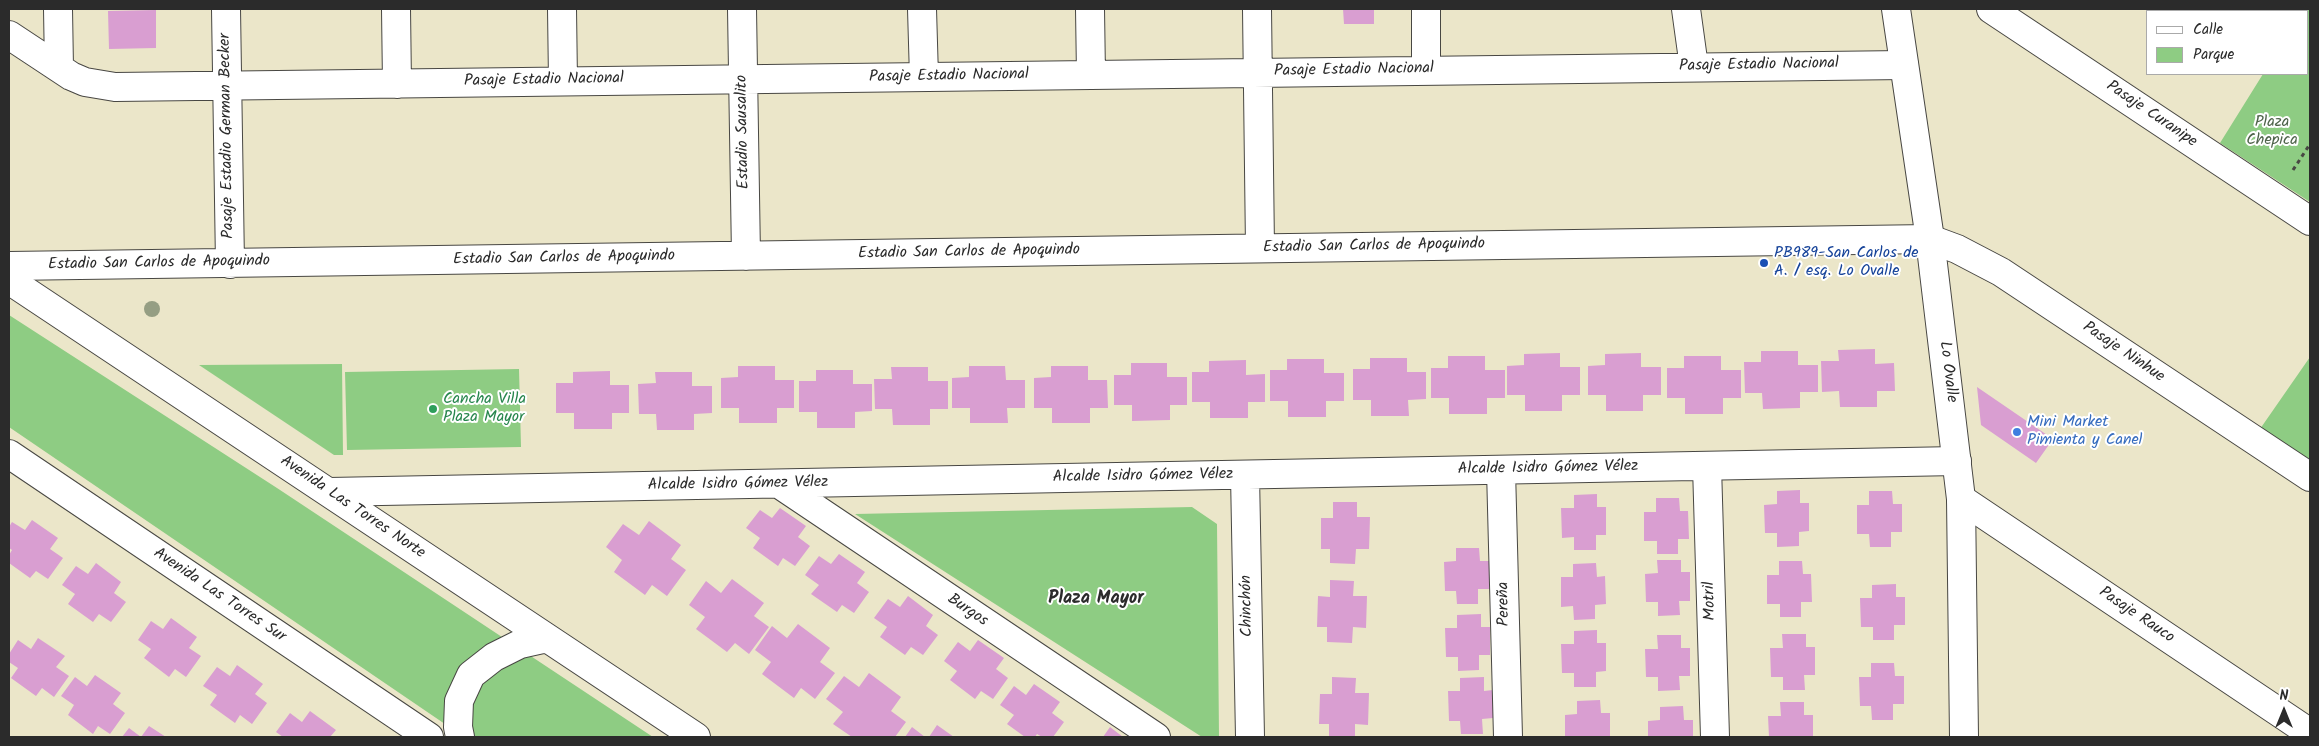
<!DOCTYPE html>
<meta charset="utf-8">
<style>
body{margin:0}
#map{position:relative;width:2319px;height:746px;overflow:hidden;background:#ebe6c9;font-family:Kalam,sans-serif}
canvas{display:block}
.frame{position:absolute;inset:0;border:10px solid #2b2b2b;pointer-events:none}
.legend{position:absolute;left:2146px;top:10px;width:162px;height:65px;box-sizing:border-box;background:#fff;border:1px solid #aaa;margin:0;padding:6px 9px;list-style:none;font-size:15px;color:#2b2b2b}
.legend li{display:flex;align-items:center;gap:10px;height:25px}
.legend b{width:25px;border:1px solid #aaa}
.north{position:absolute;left:2259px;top:686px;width:50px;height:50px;-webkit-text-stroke:4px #fff;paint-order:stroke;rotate:0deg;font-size:14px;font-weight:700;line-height:20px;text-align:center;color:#2b2b2b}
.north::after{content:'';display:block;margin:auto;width:18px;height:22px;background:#2b2b2b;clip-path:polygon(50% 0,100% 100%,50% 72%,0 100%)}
</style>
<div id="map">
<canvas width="2319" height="746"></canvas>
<div class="frame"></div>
<ul class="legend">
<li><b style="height:6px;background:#fff"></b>Calle</li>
<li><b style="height:14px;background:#8ecc83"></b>Parque</li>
</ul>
<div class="north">N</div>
</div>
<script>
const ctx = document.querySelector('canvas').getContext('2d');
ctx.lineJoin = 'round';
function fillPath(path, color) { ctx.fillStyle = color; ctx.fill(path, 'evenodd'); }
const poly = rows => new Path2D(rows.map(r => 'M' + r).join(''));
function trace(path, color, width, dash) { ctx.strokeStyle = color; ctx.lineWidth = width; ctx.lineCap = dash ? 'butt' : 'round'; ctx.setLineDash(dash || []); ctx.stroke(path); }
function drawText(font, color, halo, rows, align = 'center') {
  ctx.font = font + ' Kalam,sans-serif'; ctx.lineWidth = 4; ctx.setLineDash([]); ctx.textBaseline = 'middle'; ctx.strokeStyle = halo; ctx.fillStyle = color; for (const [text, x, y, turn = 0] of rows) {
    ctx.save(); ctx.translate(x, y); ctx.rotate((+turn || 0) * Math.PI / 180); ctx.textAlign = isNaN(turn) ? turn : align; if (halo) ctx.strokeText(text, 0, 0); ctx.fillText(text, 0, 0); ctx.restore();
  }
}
fillPath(poly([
 [2304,9,2310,9,2310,202,2220,143,2263,74,2308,74,2308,11,2302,11],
 [9,315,277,488,653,737,464,737,9,427],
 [2310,357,2310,464,2260,429],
 [342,364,343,455,334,455,199,365],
 [519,369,521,447,347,450,345,372],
 [1192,507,1217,524,1219,737,1202,737,855,514]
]), '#8ecc83');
fillPath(poly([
 [1343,9,1374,9,1374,24,1344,24],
 [156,10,156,48,109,49,108,11],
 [1875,349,1875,364,1894,363,1895,391,1877,391,1877,407,1840,407,1839,391,1822,392,1821,361,1839,361,1838,350],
 [1761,351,1798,351,1798,365,1818,365,1818,392,1800,392,1800,408,1763,409,1762,393,1745,393,1744,362,1761,362],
 [1560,353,1560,367,1580,367,1580,395,1562,395,1562,411,1525,411,1525,395,1507,395,1507,366,1524,365,1524,354],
 [1641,353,1641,367,1661,367,1661,395,1643,395,1643,411,1606,411,1606,395,1588,395,1588,366,1605,365,1605,354],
 [1448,356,1485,356,1485,370,1505,370,1505,398,1487,398,1487,414,1449,414,1449,398,1431,398,1431,368,1448,368],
 [1684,356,1721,356,1721,370,1741,370,1741,398,1723,398,1723,414,1685,414,1685,398,1667,398,1667,368,1684,368],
 [1370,358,1407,358,1407,372,1426,372,1426,399,1408,400,1409,416,1371,416,1371,400,1353,400,1353,369,1370,369],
 [1287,359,1324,359,1324,373,1344,373,1344,401,1326,401,1326,417,1288,417,1288,401,1270,401,1270,370,1287,370],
 [1246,360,1246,375,1265,374,1265,402,1248,402,1248,418,1210,418,1210,402,1192,402,1192,372,1209,372,1209,361],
 [1131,363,1167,363,1167,377,1187,377,1187,405,1170,405,1170,420,1132,421,1132,405,1114,405,1114,375,1131,375],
 [738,366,775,366,775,380,794,380,794,408,777,408,777,423,739,423,739,408,721,408,721,378,738,377],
 [969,366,1005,366,1006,380,1025,380,1025,408,1007,408,1008,423,970,423,970,408,952,408,952,378,969,377],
 [1051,366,1088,366,1088,380,1107,380,1108,408,1090,408,1090,423,1052,423,1052,408,1034,408,1034,378,1051,377],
 [891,367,928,367,928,381,948,381,948,409,930,409,930,425,893,425,892,409,875,409,874,379,892,379],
 [816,370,853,370,853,384,872,384,872,411,855,412,855,428,817,428,817,412,799,412,799,381,816,381],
 [610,371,610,385,629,385,629,413,612,413,612,429,574,429,574,413,556,413,556,383,573,383,573,372],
 [655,372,692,372,692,386,712,386,712,413,694,414,694,430,657,430,656,414,639,414,638,384,656,383],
 [1977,387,2053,439,2036,463,1981,425],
 [1800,490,1800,503,1809,503,1809,531,1799,532,1799,546,1777,547,1777,533,1765,533,1764,505,1777,504,1777,491],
 [1869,491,1892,491,1893,504,1902,504,1902,532,1891,532,1891,547,1870,547,1869,534,1857,534,1857,505,1869,505],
 [1597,494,1597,507,1606,507,1606,535,1596,535,1596,550,1574,550,1574,537,1562,538,1561,508,1574,508,1574,495],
 [1656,498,1679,498,1680,511,1688,511,1689,539,1678,539,1678,554,1657,554,1657,541,1644,541,1644,512,1656,512],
 [1333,502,1357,502,1357,517,1370,517,1369,549,1356,549,1355,564,1330,563,1330,549,1321,549,1321,518,1333,518],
 [780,508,806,526,798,537,810,546,795,566,783,558,778,566,753,548,760,538,746,528,760,510,772,518],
 [32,520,58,538,50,549,63,558,48,579,36,571,30,578,9,563,9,555,12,550,9,548,9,527,12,522,25,530],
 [649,521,681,545,671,559,686,570,667,596,652,585,645,595,614,572,622,560,606,547,623,524,639,535],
 [1456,548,1479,548,1480,561,1489,561,1489,589,1478,589,1478,604,1457,604,1456,591,1445,591,1444,562,1456,561],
 [839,554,865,572,857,583,869,592,854,613,842,605,837,612,811,594,819,585,805,575,819,556,831,564],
 [1657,560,1681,560,1681,572,1690,572,1690,601,1679,601,1680,615,1658,616,1658,602,1646,602,1645,574,1658,573],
 [1779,561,1802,561,1803,574,1811,574,1812,602,1801,602,1801,617,1780,617,1780,604,1767,604,1767,575,1779,575],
 [96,563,121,582,114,593,126,602,111,622,99,614,93,622,68,604,75,594,62,585,76,566,88,574],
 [1596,563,1597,577,1605,576,1606,604,1595,605,1595,619,1574,620,1573,606,1561,607,1561,577,1573,577,1573,564],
 [732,579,764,603,754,616,769,627,749,654,735,643,727,652,696,629,705,617,689,605,706,581,721,593],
 [1330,580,1354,581,1353,596,1367,596,1366,628,1353,627,1352,643,1327,642,1327,627,1317,627,1318,596,1330,597],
 [1896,584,1896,597,1905,597,1905,625,1894,625,1894,640,1873,640,1873,627,1861,627,1860,598,1872,598,1872,585],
 [908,596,933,615,926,626,938,635,923,655,911,647,905,655,880,637,887,627,874,618,888,599,900,607],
 [1481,614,1481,627,1490,627,1490,655,1479,655,1479,670,1458,671,1458,657,1446,657,1445,628,1457,628,1457,615],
 [171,618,197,637,189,648,201,656,186,677,175,669,169,677,144,658,151,649,138,640,151,621,163,629],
 [798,624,830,648,820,662,835,673,815,699,801,688,794,698,762,674,771,662,755,650,772,626,787,638],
 [1597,630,1597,643,1606,643,1606,671,1596,672,1596,687,1574,687,1574,673,1562,673,1561,644,1574,644,1574,631],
 [1782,634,1806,634,1806,647,1815,647,1815,675,1804,675,1805,690,1783,690,1783,677,1771,677,1770,648,1783,648],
 [1657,635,1681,635,1681,648,1690,648,1690,676,1679,676,1680,690,1658,691,1658,677,1646,677,1645,649,1658,649],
 [38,638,65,656,56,667,69,676,54,697,42,688,36,696,11,678,18,668,9,662,9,654,18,640,31,649],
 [978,640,1004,658,996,669,1008,678,993,699,981,691,975,699,950,680,957,671,944,661,958,642,970,651],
 [1871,663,1894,663,1895,676,1904,676,1904,704,1893,704,1893,720,1872,720,1871,706,1860,706,1859,677,1871,677],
 [237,665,263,684,255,694,267,703,252,724,240,715,235,723,210,705,217,695,203,686,217,667,230,676],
 [869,673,901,697,891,711,906,722,895,737,852,737,833,724,843,712,826,699,844,676,859,687],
 [95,675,121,693,113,704,125,713,110,734,98,726,93,734,68,715,74,705,61,696,75,677,87,686],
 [1332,677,1356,678,1355,693,1369,693,1368,725,1355,724,1355,737,1329,737,1329,724,1319,724,1320,694,1332,694],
 [1484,677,1484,691,1493,690,1493,718,1482,719,1483,734,1461,734,1460,721,1449,721,1448,691,1460,691,1460,678],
 [1034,684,1060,702,1052,713,1064,722,1053,737,1042,737,1037,734,1035,737,1025,737,1007,724,1014,715,1000,705,1014,686,1026,695],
 [1600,700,1601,713,1610,713,1610,737,1565,737,1565,715,1577,714,1577,701],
 [1780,702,1804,702,1804,715,1813,715,1813,737,1769,737,1768,716,1781,716],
 [1683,706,1684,720,1693,720,1693,737,1648,737,1648,721,1660,720,1660,707],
 [310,711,336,730,330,737,283,737,276,732,290,713,302,722],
 [937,725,954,737,929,737],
 [149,726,166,737,122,737,129,728,141,737],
 [912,727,925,737,905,737],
 [1110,727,1123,737,1103,737]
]), '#d99ed1');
const street = poly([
 [58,9,59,68],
 [226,9,230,264],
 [396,9,397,84],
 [562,9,563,81],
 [742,9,746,256],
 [922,9,924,77],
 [1090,9,1091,75],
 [1257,9,1260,248],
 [1426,9,1426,71],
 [1686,9,1694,67],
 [1991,9,2310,221],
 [9,35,71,76,85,82,115,87,1904,65],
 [9,266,1930,239,1957,249,2001,272,2310,477],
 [1707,466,1715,737],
 [1501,470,1508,737],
 [1245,475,1250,737],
 [779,484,1156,737],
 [329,492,1957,461],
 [1961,499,2310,733]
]);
const secondary = poly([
 [1896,9,1930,239,1961,499,1964,737],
 [9,280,696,737],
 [9,454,429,737],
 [460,737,458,727,459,701,471,675,494,657,520,644,547,638]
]);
trace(street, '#484743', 30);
trace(secondary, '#484743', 30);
trace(poly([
 [2293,170,2310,144]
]), '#484743', 3, [4, 4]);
trace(street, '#fff', 28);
trace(secondary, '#fff', 28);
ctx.fillStyle = '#959e83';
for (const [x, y] of [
 [152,309]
]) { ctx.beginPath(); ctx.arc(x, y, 8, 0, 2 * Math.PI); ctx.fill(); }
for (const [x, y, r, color] of [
 [1764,263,5,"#1a4fb4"],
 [433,409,5,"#2e9e5b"],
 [2017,432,5,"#3f7fe0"]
]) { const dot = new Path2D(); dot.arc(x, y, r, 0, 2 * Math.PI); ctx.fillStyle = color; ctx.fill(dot); trace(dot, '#fff', 2); }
drawText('16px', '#2b2b2b', '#fff', [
 ["Pasaje Estadio Nacional",1759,66,-1],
 ["Pasaje Estadio Nacional",1354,71,-1],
 ["Pasaje Estadio Nacional",949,77,-1],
 ["Pasaje Estadio Nacional",544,81,-1],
 ["Pasaje Curanipe",2151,115,34],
 ["Estadio Sausalito",744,132,-91],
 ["Pasaje Estadio German Becker",228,136,-91],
 ["Estadio San Carlos de Apoquindo",1374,247,-1],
 ["Estadio San Carlos de Apoquindo",969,253,-1],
 ["Estadio San Carlos de Apoquindo",564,259,-1],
 ["Estadio San Carlos de Apoquindo",159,264,-1],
 ["Pasaje Ninhue",2123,353,34],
 ["Lo Ovalle",1947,372,83],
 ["Alcalde Isidro Gómez Vélez",1548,469,-1],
 ["Alcalde Isidro Gómez Vélez",1143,477,-1],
 ["Alcalde Isidro Gómez Vélez",738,485,-1],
 ["Avenida Las Torres Norte",352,508,34],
 ["Avenida Las Torres Sur",219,596,34],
 ["Motril",1711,601,-92],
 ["Pereña",1505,604,-91],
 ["Chinchón",1248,606,-91],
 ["Burgos",967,611,34],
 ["Pasaje Rauco",2136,616,34]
]);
drawText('16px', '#4e634a', '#fff', [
 ["Plaza",2272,123],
 ["Chepica",2272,141]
]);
drawText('16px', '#164399', '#fff', [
 ["PB989-San Carlos de",1774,254],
 ["A. / esq. Lo Ovalle",1774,272]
], 'left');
drawText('16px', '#27864d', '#fff', [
 ["Cancha Villa",443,400],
 ["Plaza Mayor",443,418]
], 'left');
drawText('16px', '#366cbe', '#fff', [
 ["Mini Market",2027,423],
 ["Pimienta y Canel",2027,441]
], 'left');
drawText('bold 18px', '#2b2b2b', '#fff', [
 ["Plaza Mayor",1096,600]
]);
</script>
